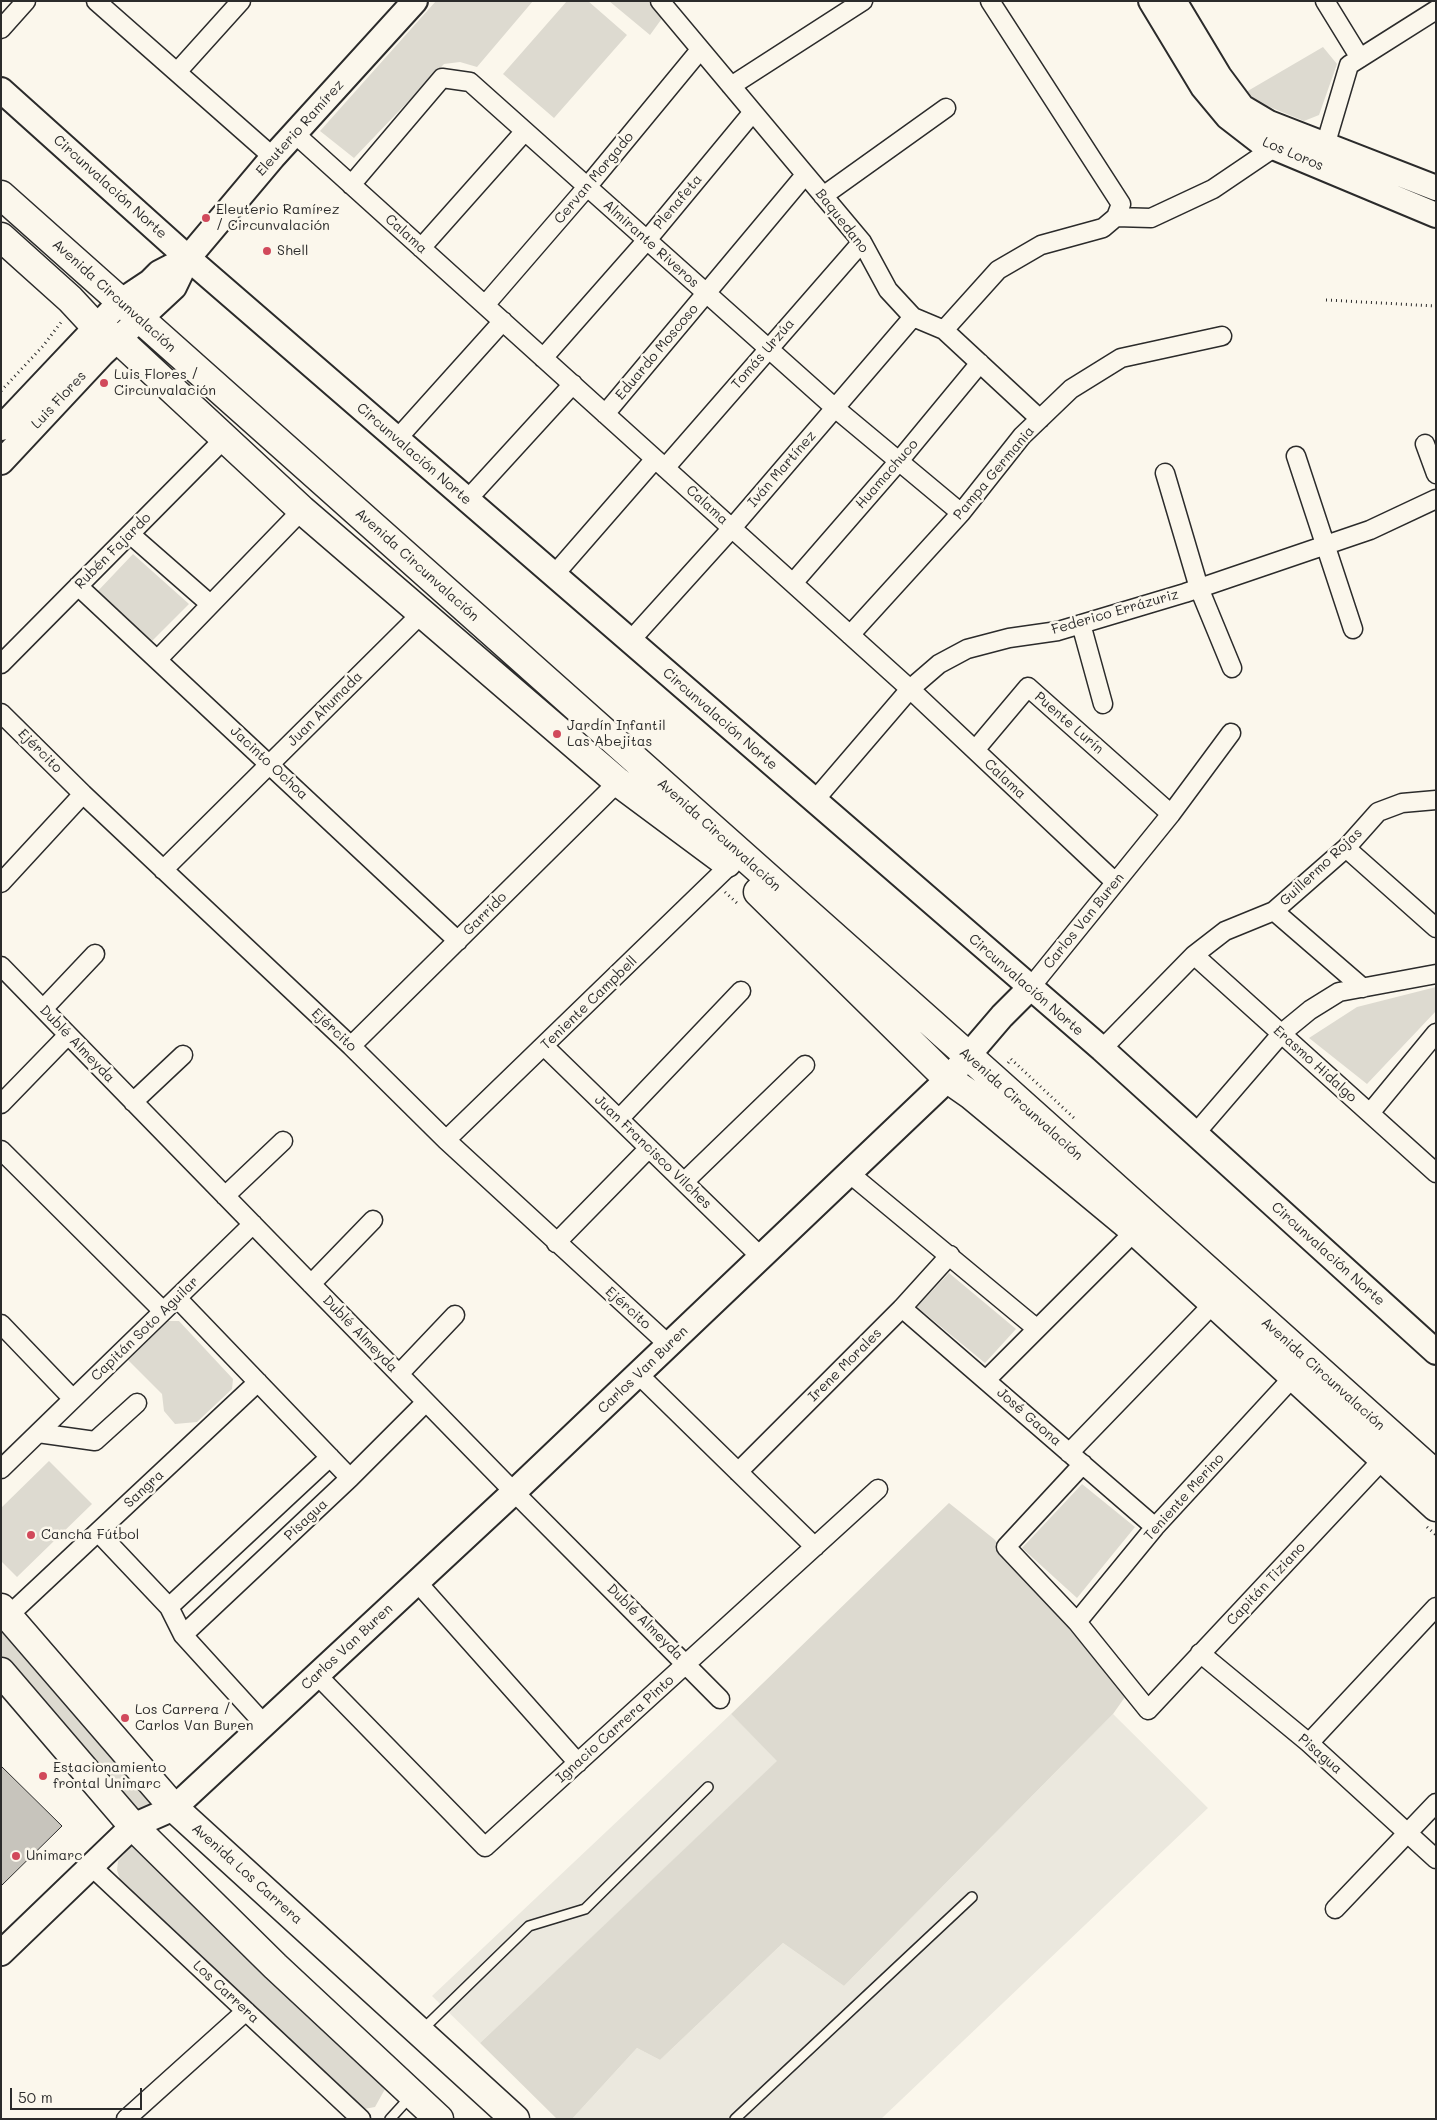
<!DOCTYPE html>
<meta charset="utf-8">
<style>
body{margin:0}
#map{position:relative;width:1437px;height:2120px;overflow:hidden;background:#fbf7ec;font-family:Mali,sans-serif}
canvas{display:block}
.frame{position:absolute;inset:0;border:2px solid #2b2b2b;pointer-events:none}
.scale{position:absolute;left:10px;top:2088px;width:132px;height:22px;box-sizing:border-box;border:2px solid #2b2b2b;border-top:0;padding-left:6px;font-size:15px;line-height:18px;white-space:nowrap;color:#2b2b2b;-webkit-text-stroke:4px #fbf7ec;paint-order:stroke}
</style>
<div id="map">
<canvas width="1437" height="2120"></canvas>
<div class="frame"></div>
<div class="scale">50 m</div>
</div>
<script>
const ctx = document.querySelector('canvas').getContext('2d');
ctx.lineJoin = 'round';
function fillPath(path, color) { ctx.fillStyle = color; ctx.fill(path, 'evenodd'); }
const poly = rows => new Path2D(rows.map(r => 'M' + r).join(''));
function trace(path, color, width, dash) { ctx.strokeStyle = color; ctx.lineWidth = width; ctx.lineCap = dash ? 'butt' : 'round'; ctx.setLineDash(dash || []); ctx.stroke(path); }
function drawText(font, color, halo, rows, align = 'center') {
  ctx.font = font + ' Mali,sans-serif'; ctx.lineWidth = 5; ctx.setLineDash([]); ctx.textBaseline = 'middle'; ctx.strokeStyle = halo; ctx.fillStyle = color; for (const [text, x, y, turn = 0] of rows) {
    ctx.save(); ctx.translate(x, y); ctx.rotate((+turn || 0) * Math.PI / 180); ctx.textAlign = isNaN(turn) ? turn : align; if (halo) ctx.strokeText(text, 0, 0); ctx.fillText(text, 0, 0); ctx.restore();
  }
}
fillPath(poly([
 [731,1714,778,1761,480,2043,432,1996],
 [1113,1714,1208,1808,881,2119,572,2119,637,2048,660,2060,783,1943,844,1986]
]), '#ebe8de');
fillPath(poly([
 [436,1,533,1,477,67,460,62,444,64,354,158,320,131],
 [567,1,588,1,627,35,554,118,503,74],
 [609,1,650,1,663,17,650,35],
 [1323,47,1337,64,1319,115,1304,121,1260,103,1246,92],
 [133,554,189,604,151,642,96,593],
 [1436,987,1436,1011,1367,1084,1309,1038,1357,1007],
 [949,1273,1016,1329,985,1363,917,1307],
 [168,1321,179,1321,233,1379,232,1389,197,1422,175,1424,164,1411,162,1394,128,1360],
 [49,1461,92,1504,17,1577,1,1561,1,1508],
 [1082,1484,1135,1527,1077,1598,1022,1548],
 [949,1503,994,1539,1067,1621,1125,1697,1113,1714,844,1986,783,1943,660,2060,637,2048,572,2119,557,2119,480,2043,777,1761,731,1714],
 [1,1616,164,1802,134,1819,1,1664],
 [133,1845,141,1848,383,2075,385,2089,375,2107,364,2109,348,2096,121,1883,117,1870,118,1861]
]), '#dddad0');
const building = poly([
 [1,1766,62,1826,1,1886,1,1766]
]);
fillPath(building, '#c7c4bc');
trace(building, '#2b2b2b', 1);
const lane = poly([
 [421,2031,529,1926,585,1909,708,1787],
 [390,2119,411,2096],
 [735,2119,972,1897]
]);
const street = poly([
 [96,1,273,157],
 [660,1,862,242,888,290,913,317,944,330,1040,419],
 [990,1,1121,204,1116,217],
 [1325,1,1360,58],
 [1,29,26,1],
 [177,72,241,1],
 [731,86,863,1],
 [294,133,910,689,1115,882],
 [1325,146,1349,65,1436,10],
 [351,185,442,78,470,82,835,408,961,513],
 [823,196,946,108],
 [421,248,525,131],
 [485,305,587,187,700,50],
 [944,330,998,270,1041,245,1103,228,1116,217,1151,218,1213,189,1275,147],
 [543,358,647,240,753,112],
 [605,414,805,175],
 [397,439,503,321],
 [1425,444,1436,474],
 [1296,456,1353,629],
 [665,468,862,242],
 [1165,473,1199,588,1232,668],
 [467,500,573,384],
 [130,534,210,604],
 [554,575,655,459],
 [793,583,899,461,980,363],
 [78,586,458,941],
 [1081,624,1103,704],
 [850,635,961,513,1022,436,1071,389,1121,358,1222,336],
 [630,641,732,528,913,317],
 [158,659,302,510],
 [1,664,225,438],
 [1,713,83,794,351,1046,446,1140,669,1345],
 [975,750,1028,687,1171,814],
 [814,801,910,689,939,664,967,649,1009,638,1058,631,1185,593,1370,530,1436,499],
 [1346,848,1436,928],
 [163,870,423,612],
 [1,883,83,794],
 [1274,911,1363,988],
 [1194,955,1436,1173],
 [1,966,514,1492,720,1699],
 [1030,988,1171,814,1231,733],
 [43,1009,95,954],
 [351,1046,618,782],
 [544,1046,761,1257],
 [1102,1049,1194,955,1225,931,1274,911,1346,848,1378,812,1402,803,1436,800],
 [133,1102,183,1055],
 [1,1104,68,1035],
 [1370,1113,1436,1033],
 [619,1119,741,991],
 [1195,1134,1282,1033,1310,1010,1339,992,1436,974],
 [446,1140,730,865],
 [1,1150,163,1311],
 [849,1173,1036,1328],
 [684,1182,805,1065],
 [225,1196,283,1141],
 [556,1243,649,1148],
 [311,1284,373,1220],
 [177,1298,350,1478],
 [902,1308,1155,1527],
 [1,1324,73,1399],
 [399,1374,455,1315],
 [638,1374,815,1547],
 [986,1380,1135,1231],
 [38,1433,95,1441,137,1403],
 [1069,1453,1214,1303],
 [1083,1464,1006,1547,1077,1622,1148,1710,1384,1458],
 [1,1469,253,1224],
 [738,1472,902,1308,950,1255],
 [98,1532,169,1607,183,1635,264,1724],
 [417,1582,578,1763],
 [169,1607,330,1457],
 [8,1616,258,1382],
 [1077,1622,1155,1527,1294,1376],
 [183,1635,350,1478,426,1402],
 [1200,1653,1309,1743,1436,1859],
 [317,1675,485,1847,878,1489],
 [1309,1743,1436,1607],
 [91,1866,361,2119],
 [1335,1909,1436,1803],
 [126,2119,246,2011]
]);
const secondary = poly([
 [1151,1,1203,87,1228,117,1259,141,1436,215],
 [1174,1,1219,76,1242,107,1269,123,1436,188],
 [1,90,188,258,1102,1049,1436,1352],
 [1,428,120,302,150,282,159,273,188,258],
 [1,462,102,354,174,287,188,258,273,157,415,1],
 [1,1953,133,1826,174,1808,514,1492,948,1079,1002,1016,1030,988]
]);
const primary = poly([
 [1,195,992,1077,1436,1475],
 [1,237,70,299,96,327,119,340,302,510,618,782,727,863],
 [758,892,948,1079,971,1095,1135,1231,1436,1507],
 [1,1608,174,1808,515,2119],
 [1,1672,133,1826,275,1966,439,2119]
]);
trace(lane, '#2b2b2b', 12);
trace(street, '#2b2b2b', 21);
trace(secondary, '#2b2b2b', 28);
trace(primary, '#2b2b2b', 31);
trace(poly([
 [1326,300,1436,306],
 [1,391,43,346,62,321],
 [725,892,739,905],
 [1008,1063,1011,1059,1074,1118],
 [1427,1527,1436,1535]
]), '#2b2b2b', 3, [1, 4]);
trace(lane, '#fbf7ec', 9);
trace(street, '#fbf7ec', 18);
trace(secondary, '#fbf7ec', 24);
trace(primary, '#fbf7ec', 28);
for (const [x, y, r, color] of [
 [206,218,5,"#d1495b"],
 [267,251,5,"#d1495b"],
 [104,383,5,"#d1495b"],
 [557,734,5,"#d1495b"],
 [31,1535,5,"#d1495b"],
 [125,1718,5,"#d1495b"],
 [43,1776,5,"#d1495b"],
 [16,1856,5,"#d1495b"]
]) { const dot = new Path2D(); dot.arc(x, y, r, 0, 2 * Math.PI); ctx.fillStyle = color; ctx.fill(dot); trace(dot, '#fbf7ec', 2); }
drawText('14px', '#2b2b2b', '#fbf7ec', [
 ["Eleuterio Ramírez",300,128,-48],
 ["Los Loros",1293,154,23],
 ["Cervan Morgado",594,178,-50],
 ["Circunvalación Norte",110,187,42],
 ["Plenafeta",678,202,-50],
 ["Baquedano",842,221,52],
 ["Calama",406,234,42],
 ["Almirante Riveros",651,244,42],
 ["Avenida Circunvalación",114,296,42],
 ["Eduardo Moscoso",657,352,-50],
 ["Tomás Urzúa",763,354,-49],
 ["Luis Flores",59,400,-47],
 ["Circunvalación Norte",414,454,41],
 ["Iván Martínez",782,469,-49],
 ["Pampa Germania",994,473,-50],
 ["Huamachuco",887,474,-49],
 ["Calama",707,505,42],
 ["Rubén Fajardo",113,551,-45],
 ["Avenida Circunvalación",417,565,42],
 ["Federico Errázuriz",1115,612,-16],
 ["Juan Ahumada",325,709,-45],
 ["Circunvalación Norte",720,719,41],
 ["Puente Lurín",1069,723,41],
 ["Ejército",40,751,45],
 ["Jacinto Ochoa",269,763,43],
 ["Calama",1005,779,43],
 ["Avenida Circunvalación",719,835,42],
 ["Guillermo Rojas",1321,867,-43],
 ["Garrido",485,914,-45],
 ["Carlos Van Buren",1084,921,-51],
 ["Circunvalación Norte",1026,985,41],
 ["Teniente Campbell",589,1003,-44],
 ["Ejército",334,1030,43],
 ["Dublé Almeyda",77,1044,46],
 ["Erasmo Hidalgo",1315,1064,42],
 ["Avenida Circunvalación",1021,1104,42],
 ["Juan Francisco Vilches",653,1152,44],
 ["Circunvalación Norte",1328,1254,42],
 ["Ejército",628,1308,42],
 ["Capitán Soto Aguilar",145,1329,-44],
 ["Dublé Almeyda",360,1334,46],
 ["Irene Morales",845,1365,-45],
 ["Carlos Van Buren",643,1370,-44],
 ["Avenida Circunvalación",1323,1374,42],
 ["José Gaona",1029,1417,41],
 ["Sangra",144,1489,-43],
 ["Teniente Merino",1184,1497,-48],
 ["Pisagua",306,1520,-43],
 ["Capitán Tiziano",1266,1584,-47],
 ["Dublé Almeyda",645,1622,45],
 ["Carlos Van Buren",347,1647,-43],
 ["Ignacio Carrera Pinto",615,1729,-42],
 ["Pisagua",1320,1754,41],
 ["Avenida Los Carrera",247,1874,42],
 ["Los Carrera",226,1992,43]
]);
drawText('14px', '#2b2b2b', '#fbf7ec', [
 ["Eleuterio Ramírez",216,210],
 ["/ Circunvalación",216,226],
 ["Shell",277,251],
 ["Luis Flores /",114,375],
 ["Circunvalación",114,391],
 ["Jardín Infantil",567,726],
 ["Las Abejitas",567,742],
 ["Cancha Fútbol",41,1535],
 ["Los Carrera /",135,1710],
 ["Carlos Van Buren",135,1726],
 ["Estacionamiento",53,1768],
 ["frontal Unimarc",53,1784],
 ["Unimarc",26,1856]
], 'left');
</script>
